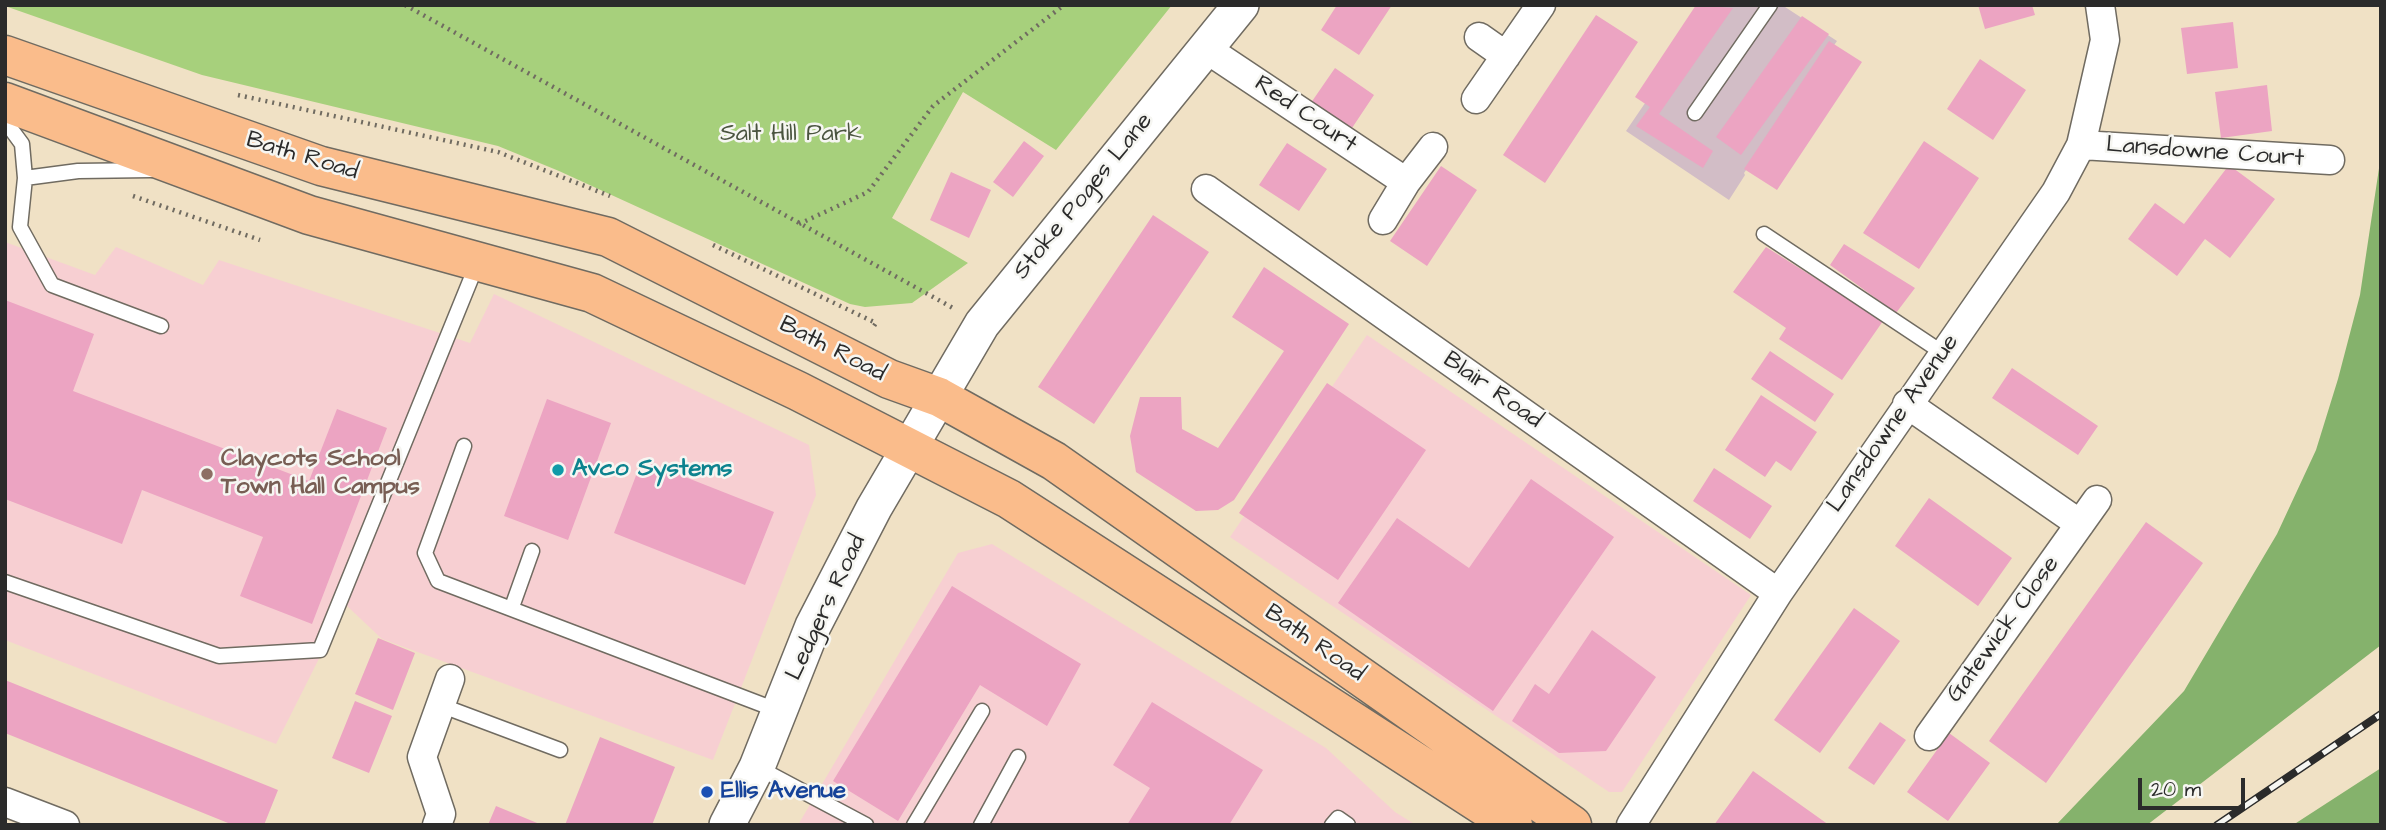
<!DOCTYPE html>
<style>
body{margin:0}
#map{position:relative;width:2386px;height:830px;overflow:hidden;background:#f0e1c5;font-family:"Architects Daughter",sans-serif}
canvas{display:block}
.frame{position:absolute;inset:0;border:7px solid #2b2b2b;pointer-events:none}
.scale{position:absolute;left:2138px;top:778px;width:107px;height:32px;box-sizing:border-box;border:4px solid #2b2b2b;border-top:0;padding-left:9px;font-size:21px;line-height:24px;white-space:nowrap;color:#2b2b2b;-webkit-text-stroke:5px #f6f6f2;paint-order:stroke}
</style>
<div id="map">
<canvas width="2386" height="830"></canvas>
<div class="frame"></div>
<div class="scale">20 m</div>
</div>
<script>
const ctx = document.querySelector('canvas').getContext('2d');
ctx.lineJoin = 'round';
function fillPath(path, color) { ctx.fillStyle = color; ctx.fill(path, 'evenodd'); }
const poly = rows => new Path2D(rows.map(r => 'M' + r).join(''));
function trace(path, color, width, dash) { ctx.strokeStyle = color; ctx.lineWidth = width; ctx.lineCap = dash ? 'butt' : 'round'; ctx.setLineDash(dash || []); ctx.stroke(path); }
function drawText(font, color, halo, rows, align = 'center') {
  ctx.font = font + ' "Architects Daughter",sans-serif'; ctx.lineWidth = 5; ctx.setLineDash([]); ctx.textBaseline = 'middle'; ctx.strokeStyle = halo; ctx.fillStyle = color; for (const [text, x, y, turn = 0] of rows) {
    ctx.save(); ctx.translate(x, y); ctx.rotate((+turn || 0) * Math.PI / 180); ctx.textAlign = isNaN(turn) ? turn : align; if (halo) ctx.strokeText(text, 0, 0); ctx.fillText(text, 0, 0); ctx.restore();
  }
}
fillPath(poly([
 [5,242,95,275,116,247,203,285,219,260,470,343,494,294,809,445,816,495,713,760,382,639,346,605,276,744,5,640],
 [1367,335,1751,595,1622,792,1609,792,1230,537],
 [992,544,1326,748,1395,812,1416,825,798,825,958,553]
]), '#f7cfd2');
fillPath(poly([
 [1712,5,1782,5,1837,41,1744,173,1745,175,1729,200,1626,131]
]), '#d2bdc6');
fillPath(poly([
 [1172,5,1056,150,963,92,892,218,968,263,912,303,865,307,850,304,559,171,498,146,202,75,5,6]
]), '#a7d07c');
fillPath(poly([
 [2381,155,2381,645,2147,825,2056,825,2184,691,2277,534,2316,450,2338,379,2360,295],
 [2381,768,2381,825,2293,825]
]), '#85b26c');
fillPath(poly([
 [1337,5,1392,5,1359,55,1321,30],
 [1696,5,1733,8,1659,114,1713,151,1703,168,1636,126,1650,107,1635,97],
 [1978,5,2032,5,2035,15,1985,29],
 [1596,15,1638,42,1545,183,1503,155],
 [1802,16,1829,34,1741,155,1716,137],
 [2233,22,2238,68,2187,74,2181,28],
 [1829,41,1862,62,1777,190,1744,169],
 [1980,59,2026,90,1993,140,1947,109],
 [1335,68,1374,95,1346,137,1306,110],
 [2267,85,2272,131,2221,138,2215,92],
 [1024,141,1044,156,1013,197,993,182],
 [1924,141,1979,178,1919,269,1863,233],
 [1287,143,1327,169,1299,211,1259,185],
 [2229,165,2275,199,2230,258,2205,239,2177,276,2128,239,2155,203,2184,224],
 [1441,166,1477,190,1427,266,1390,241],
 [951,172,991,190,969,238,930,220],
 [1153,215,1209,252,1094,424,1038,387],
 [1844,244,1915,288,1896,313,1830,265],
 [1766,247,1883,321,1842,380,1779,339,1786,328,1733,292],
 [1264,267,1349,324,1234,500,1218,510,1196,511,1136,472,1130,436,1140,397,1181,397,1182,429,1218,448,1284,351,1232,317],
 [5,300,94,334,73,391,309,481,337,409,387,428,312,624,240,596,263,537,142,490,122,544,5,499],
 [1770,351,1834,394,1815,422,1751,379],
 [2012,368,2098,426,2078,455,1992,398],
 [1327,383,1426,450,1338,580,1239,513],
 [1761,395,1817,432,1791,471,1776,461,1765,477,1725,450],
 [547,399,611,423,568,540,504,516],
 [642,460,774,512,745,585,614,533],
 [1714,468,1772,506,1750,539,1693,501],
 [1531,479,1614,537,1493,711,1338,603,1397,518,1469,568],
 [1929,498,2012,558,1978,606,1895,546],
 [2146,522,2203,563,2046,783,1989,741],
 [952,586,1081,664,1047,726,980,685,898,821,833,781],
 [1854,608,1900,641,1820,753,1774,720],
 [1592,630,1656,677,1606,751,1559,753,1512,721,1535,684,1549,694],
 [378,638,415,653,393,710,355,694],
 [5,680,278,790,264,825,233,825,5,733],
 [355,701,392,716,369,773,332,758],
 [1152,702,1263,770,1229,825,1127,825,1150,788,1113,765],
 [1880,722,1906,740,1874,785,1848,768],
 [1949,733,1990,763,1948,821,1907,792],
 [600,737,675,767,652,825,565,825],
 [1753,771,1829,825,1714,825],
 [496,806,542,825,488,825]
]), '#eca4c2');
const service = poly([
 [1695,113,1770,5],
 [5,121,22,144,25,178,20,227,52,285,161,326],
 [25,178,78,171,151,170],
 [1764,234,1943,353],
 [464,446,425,553,438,581,779,711],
 [5,582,219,656,320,650,477,264],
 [512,607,532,551],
 [440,705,560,750],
 [757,767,866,825],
 [914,825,982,711],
 [981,825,1018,757],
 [1332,825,1338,818,1348,825]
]);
const minor = poly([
 [1479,37,1506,56],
 [1205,48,1406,182],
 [1476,99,1541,5],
 [2081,145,2330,160],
 [1206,189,1778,593],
 [1383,220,1406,182,1433,147],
 [1907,404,2080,524],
 [1929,736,2097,500],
 [5,802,65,825],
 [437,825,441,814,422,757,450,679],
 [1631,825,1778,593,2056,192,2081,145,2105,40,2100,5]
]);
const tertiary = poly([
 [727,825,757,767,813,626,874,508,982,324,1241,5]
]);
const primary = poly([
 [5,55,321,166,608,237,889,379,939,397,1054,461,1572,825],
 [5,102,309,215,592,293,798,391,1009,499,1513,825]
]);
trace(service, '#706b61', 17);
trace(minor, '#706b61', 31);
trace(tertiary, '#706b61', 38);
trace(primary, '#706b61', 41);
trace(poly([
 [405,5,953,308],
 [238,95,498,152,610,196],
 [133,196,260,240],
 [799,224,868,192,933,106,1064,5],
 [713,245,876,323,872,329]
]), '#706b61', 4.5, [2, 5]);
trace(service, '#fff', 14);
trace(minor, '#fff', 28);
trace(tertiary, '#fff', 35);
trace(primary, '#fabc8b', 38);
const rail = poly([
 [2217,825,2381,714]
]);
trace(rail, '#2b2b2b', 8);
trace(rail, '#f6f6f2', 5, [16]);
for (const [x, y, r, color] of [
 [558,470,7,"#0f9aa8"],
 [207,474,7,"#8d6e63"],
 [707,792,7,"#1a4fb4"]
]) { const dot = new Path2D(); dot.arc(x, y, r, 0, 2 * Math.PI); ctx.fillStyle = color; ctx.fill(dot); trace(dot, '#f6f6f2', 2.5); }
drawText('24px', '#2b2b2b', '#f6f6f2', [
 ["Red Court",1305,115,34],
 ["Lansdowne Court",2205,153,4],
 ["Bath Road",302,157,17],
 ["Stoke Poges Lane",1084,197,-51],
 ["Bath Road",832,350,27],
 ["Blair Road",1492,391,35],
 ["Lansdowne Avenue",1894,424,-55],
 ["Ledgers Road",827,608,-65],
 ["Gatewick Close",2004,630,-54],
 ["Bath Road",1314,644,35]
]);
drawText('24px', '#4a543f', '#f6f6f2', [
 ["Salt Hill Park",791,135]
]);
drawText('bold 24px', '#785e54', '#f6f6f2', [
 ["Claycots School",221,460],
 ["Town Hall Campus",221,488]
], 'left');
drawText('bold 24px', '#0d838f', '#f6f6f2', [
 ["Avco Systems",572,470]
], 'left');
drawText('bold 24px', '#164399', '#f6f6f2', [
 ["Ellis Avenue",721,792]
], 'left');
</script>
